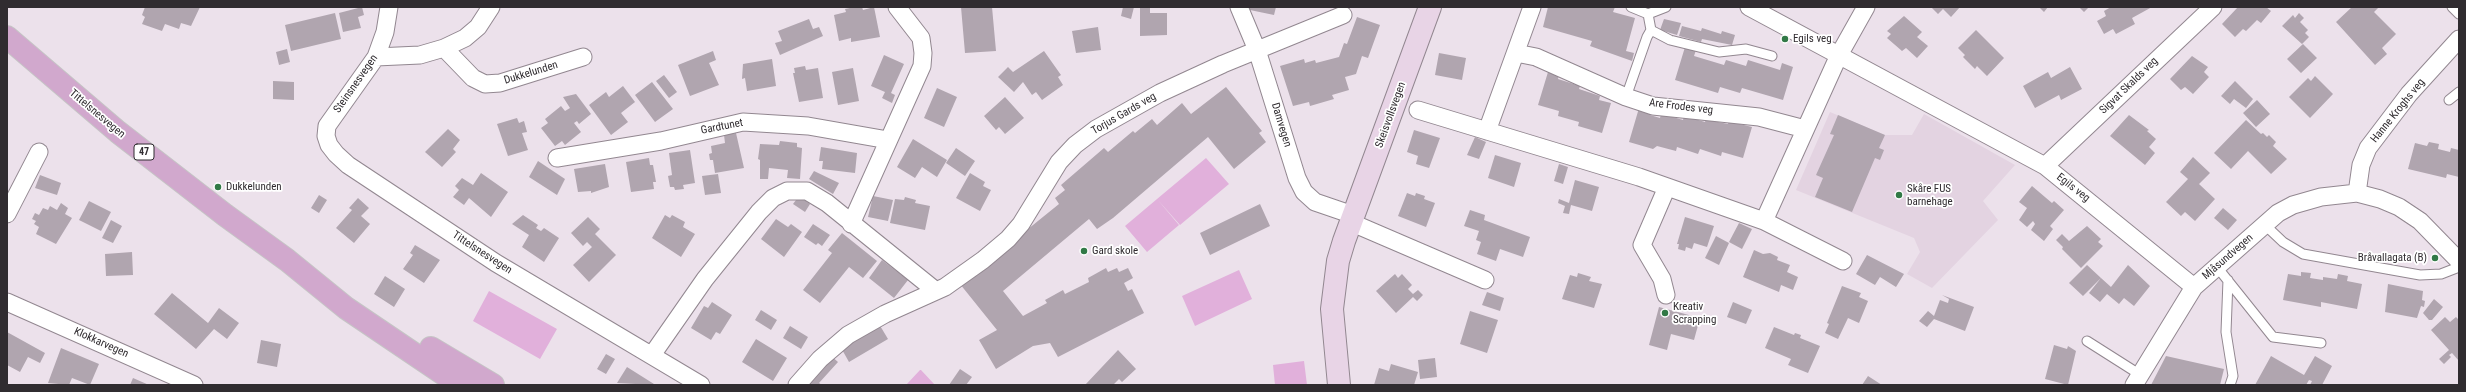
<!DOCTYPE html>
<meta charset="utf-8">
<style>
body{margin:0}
#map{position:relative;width:2466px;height:392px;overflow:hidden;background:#ece1eb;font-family:"Roboto Condensed",sans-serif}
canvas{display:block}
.frame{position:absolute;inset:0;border:8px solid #302c30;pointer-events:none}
</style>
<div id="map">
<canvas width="2466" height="392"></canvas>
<div class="frame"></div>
</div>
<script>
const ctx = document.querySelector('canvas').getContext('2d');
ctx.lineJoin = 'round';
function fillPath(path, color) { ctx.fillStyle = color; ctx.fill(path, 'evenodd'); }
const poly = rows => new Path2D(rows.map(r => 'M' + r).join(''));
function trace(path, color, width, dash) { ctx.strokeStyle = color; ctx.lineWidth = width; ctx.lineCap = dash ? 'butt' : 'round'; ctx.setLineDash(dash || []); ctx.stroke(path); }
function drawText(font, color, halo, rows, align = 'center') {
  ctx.font = font + ' "Roboto Condensed",sans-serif'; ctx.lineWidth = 3.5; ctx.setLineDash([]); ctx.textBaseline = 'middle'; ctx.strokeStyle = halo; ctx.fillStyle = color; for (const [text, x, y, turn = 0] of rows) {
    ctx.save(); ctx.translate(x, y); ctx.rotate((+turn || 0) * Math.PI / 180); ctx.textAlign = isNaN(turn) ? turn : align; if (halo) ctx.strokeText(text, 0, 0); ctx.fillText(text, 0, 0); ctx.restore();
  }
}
fillPath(poly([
 [1830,112,1885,135,1912,135,1924,114,2015,165,1983,201,1998,220,1932,288,1907,274,1920,252,1914,238,1796,190]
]), '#e3d3e1');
fillPath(poly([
 [1206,158,1229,184,1180,225,1157,199],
 [1157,199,1179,225,1147,252,1125,226],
 [1239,270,1252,299,1195,326,1182,296],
 [489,291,557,329,540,359,473,321],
 [1304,361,1307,385,1275,385,1273,365],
 [920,370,921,370,935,385,906,385]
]), '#e1b0db');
fillPath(poly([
 [145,7,200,7,191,26,181,23,179,29,165,24,162,31,142,24,145,17,142,15],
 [362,7,364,15,358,17,361,28,343,32,339,13],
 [855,7,862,7,863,10,874,7,880,37,851,42,851,38,839,41,834,15,846,12,845,9],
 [961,7,992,7,996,51,965,53],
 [1123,7,1134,7,1131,19,1121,16],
 [1140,7,1150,7,1150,13,1167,13,1167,35,1140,36],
 [1250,7,1276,7,1274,15,1250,10],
 [1548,7,1615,7,1613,12,1635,18,1626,51,1634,53,1632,61,1590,46,1592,41,1543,27],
 [1931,7,1960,7,1951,17,1943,9,1938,14],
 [2039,7,2048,7,2044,12],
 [2079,7,2089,7,2084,12],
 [2111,7,2152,7,2132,18,2135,24,2116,34,2113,29,2104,34,2097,21,2106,16,2104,11],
 [2238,7,2266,7,2271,11,2261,23,2257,20,2246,31,2243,29,2235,37,2222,24],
 [2352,7,2379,7,2374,12,2396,34,2382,48,2387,54,2375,65,2336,22],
 [335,13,341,39,291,51,285,25],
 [2299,13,2304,18,2300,22,2308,30,2305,33,2309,37,2302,44,2282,26,2293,15,2295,18],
 [1904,16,1922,32,1917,37,1928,46,1917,58,1906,48,1902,51,1887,38,1891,34,1887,31],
 [1357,17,1380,25,1368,58,1362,56,1356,74,1345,77,1349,90,1332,95,1334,99,1310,106,1309,102,1293,106,1280,66,1304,59,1305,63,1315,60,1316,63,1339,57,1344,43,1347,44],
 [809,19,813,29,819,27,823,36,780,55,775,43,782,41,778,31],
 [1664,19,1681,23,1677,35,1660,30],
 [1682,26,1701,31,1702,28,1721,34,1722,31,1735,35,1732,45,1702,39,1701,42,1679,36],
 [1098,27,1101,50,1076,53,1072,31],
 [1976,30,2004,58,1987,76,1977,66,1975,69,1963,57,1965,55,1958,48],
 [2303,44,2317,58,2301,73,2287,59],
 [1685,47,1696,50,1694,56,1724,65,1726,60,1746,66,1748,60,1780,70,1782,63,1793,67,1783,100,1742,88,1740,93,1720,87,1718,93,1675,80],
 [287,49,290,62,279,65,276,52],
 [713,51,716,60,709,63,719,85,690,96,678,65],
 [1044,51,1061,75,1058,77,1063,85,1042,100,1036,92,1032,95,1023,82,1014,92,998,77,1008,67,1013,72],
 [1439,53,1466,58,1462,80,1435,75],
 [884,55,904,64,891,93,895,95,892,103,882,98,885,92,871,86],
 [2192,56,2208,67,2204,72,2209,77,2193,94,2185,87,2181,90,2170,79],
 [772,59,776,86,747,91,745,78,742,79,743,64],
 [805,66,806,70,818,68,823,98,799,102,793,73,795,73,794,68],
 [2070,67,2082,89,2061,100,2059,95,2035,108,2023,86,2048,72,2051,78],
 [853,68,859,101,838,105,832,72],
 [1548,72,1559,75,1558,79,1580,86,1579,89,1600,96,1599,100,1611,103,1602,133,1578,126,1579,122,1558,116,1559,111,1538,105],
 [664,75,677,92,669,98,656,81],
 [2315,76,2333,94,2310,118,2289,97,2308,78,2311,81],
 [273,81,294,82,294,100,273,99],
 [2235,81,2253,99,2246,108,2234,99,2230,104,2221,96],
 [652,82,673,109,655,122,635,95],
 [623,86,635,102,621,113,628,122,611,135,589,105,606,92,609,97],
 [1226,87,1262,131,1259,133,1266,142,1234,169,1208,137,1113,218,1097,229,1089,219,1003,291,1023,316,1047,303,1045,300,1063,290,1065,294,1089,282,1088,278,1106,268,1108,272,1117,268,1119,272,1128,268,1133,278,1124,283,1128,291,1132,289,1144,313,1058,357,1050,343,1033,346,996,369,979,340,997,330,960,284,1059,204,1055,198,1065,190,1061,185,1104,148,1108,152,1133,131,1135,133,1152,119,1157,125,1182,103,1191,114],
 [937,88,957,97,944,127,924,118],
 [576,94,591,114,579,124,577,121,574,123,581,132,565,145,562,141,555,146,541,128,548,123,545,119,561,106,565,111,570,108,563,97],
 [1005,97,1024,118,1005,134,999,127,996,130,984,116],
 [2257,100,2270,114,2256,127,2243,113],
 [1639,108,1651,112,1650,115,1660,118,1662,110,1674,113,1673,117,1683,120,1685,112,1696,116,1695,119,1705,122,1707,115,1719,118,1718,122,1728,124,1730,117,1741,120,1740,124,1752,127,1743,158,1722,152,1721,156,1700,149,1698,154,1677,147,1676,151,1657,146,1653,149,1629,142],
 [1838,115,1885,135,1879,148,1884,150,1880,160,1875,158,1852,212,1815,197,1823,178,1816,175,1834,135,1830,134],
 [2129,115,2149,130,2147,131,2156,139,2149,147,2155,153,2145,165,2110,136],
 [517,118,519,123,524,121,527,132,522,133,528,150,508,156,497,124],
 [2246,120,2261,134,2263,133,2267,137,2269,135,2276,142,2273,146,2287,159,2271,174,2248,151,2231,169,2214,153],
 [448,129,460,140,453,149,456,152,442,167,425,152],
 [1414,130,1440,138,1429,168,1416,164,1418,156,1407,152],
 [736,133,744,168,715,173,713,160,710,160,709,154,712,153,711,146,725,143,724,135],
 [1475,137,1486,142,1479,159,1467,155],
 [913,139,947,160,937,177,922,167,915,178,897,167],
 [780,141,797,143,797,147,802,148,800,179,787,178,788,170,769,168,768,179,760,179,760,160,758,159,760,144,779,145],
 [2429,142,2439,144,2438,149,2450,152,2451,148,2459,150,2459,177,2447,174,2446,178,2408,169,2415,143,2427,146],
 [821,147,857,153,855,173,822,169,823,161,819,161],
 [956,148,975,161,965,176,946,163],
 [690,150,695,183,683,185,684,189,675,190,674,187,670,187,668,176,672,175,669,153],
 [1495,155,1521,163,1514,187,1488,178],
 [2193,157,2210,173,2199,184,2215,199,2195,221,2185,212,2181,216,2166,202,2188,179,2180,172],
 [649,158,650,165,653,165,656,182,653,182,654,189,631,192,626,162],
 [538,161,565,179,557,195,529,177],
 [605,164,609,187,591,193,591,191,578,192,574,169],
 [1559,164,1568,167,1563,184,1554,181],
 [814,171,839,183,833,194,809,179],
 [481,173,508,192,491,217,469,198,464,205,453,197,459,190,455,186,462,178,473,185],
 [970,173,985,182,983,186,991,190,980,211,956,198],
 [718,174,721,193,705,195,702,176],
 [40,175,61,183,57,195,35,188],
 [1575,180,1599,187,1592,211,1571,205,1569,214,1563,213,1565,206,1558,203,1559,199,1569,203],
 [2032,186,2052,203,2054,201,2064,210,2050,226,2053,229,2044,241,2031,230,2035,224,2033,221,2027,227,2019,220,2027,208,2019,202],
 [1407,193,1415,196,1416,193,1425,196,1424,199,1435,203,1426,227,1398,216],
 [319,195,327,200,319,213,311,208],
 [799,196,810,204,805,212,793,204],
 [873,196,893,200,888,221,868,217],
 [905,197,916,200,915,203,930,206,925,230,890,223,895,199,904,200],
 [358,198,369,208,361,216,370,224,354,243,336,228,352,210,349,208],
 [89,201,111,212,101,231,79,220],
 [61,203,68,208,65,214,72,218,56,244,36,234,39,227,34,224,36,221,32,219,35,213,39,215,43,208,48,210,50,206,57,210],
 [1260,204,1270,226,1210,255,1200,233],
 [2223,208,2237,220,2228,230,2214,218],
 [1470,210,1485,215,1484,220,1530,237,1523,257,1500,249,1496,261,1477,254,1481,242,1476,240,1479,231,1464,226],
 [523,215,538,225,536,228,541,231,544,228,559,238,544,262,522,247,529,235,512,224],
 [665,215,670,218,672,215,685,222,683,227,695,234,681,257,652,238],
 [588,217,600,229,595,234,616,255,589,282,573,265,592,247,587,242,583,246,571,233],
 [1685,217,1714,226,1707,247,1694,243,1692,249,1686,247,1685,251,1678,249,1679,244,1677,244],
 [776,219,788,227,791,224,802,232,784,257,761,239],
 [111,220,122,226,113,243,102,238],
 [1739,223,1752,229,1742,249,1729,242],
 [813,224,830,235,822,246,818,243,816,245,804,237],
 [2087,226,2101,239,2098,242,2103,246,2081,268,2062,249,2063,247,2056,240,2062,234,2069,241],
 [842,233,877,261,863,278,849,267,820,303,803,290,832,253,828,250],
 [1716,236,1729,243,1719,265,1705,258],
 [415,245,440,260,424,283,403,269,413,255,410,253],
 [1754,250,1763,254,1770,253,1778,257,1777,260,1790,265,1787,272,1798,277,1793,290,1781,285,1779,292,1743,277],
 [132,252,133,275,106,276,105,254],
 [1867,255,1904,274,1896,287,1880,277,1875,285,1856,274],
 [882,260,908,280,894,298,869,278],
 [2087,265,2101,278,2083,296,2069,283],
 [2128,265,2150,286,2134,306,2124,298,2119,304,2107,294,2100,302,2089,293,2101,278,2111,287],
 [2301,272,2311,273,2310,278,2323,280,2323,277,2337,279,2338,274,2348,276,2347,281,2362,284,2357,309,2321,302,2321,307,2283,300,2288,274,2301,276],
 [1578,273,1591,277,1589,281,1602,284,1594,308,1562,299,1570,275,1577,277],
 [1395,274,1398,278,1402,274,1412,285,1408,289,1413,294,1418,290,1423,295,1417,301,1413,297,1396,313,1376,291],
 [385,276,405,289,394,307,374,294],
 [2388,284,2423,291,2422,300,2425,301,2424,307,2421,306,2417,318,2385,312],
 [1842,286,1861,293,1859,297,1868,301,1859,323,1848,318,1838,339,1825,333,1829,324,1827,323],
 [1487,292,1504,298,1500,311,1482,305],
 [172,293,208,323,219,308,239,323,227,339,214,329,196,349,154,314],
 [1942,295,1974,307,1965,331,1934,319,1927,327,1919,321,1928,311,1934,316,1940,300,1948,303,1949,299],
 [2434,299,2443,307,2432,320,2429,320,2423,313],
 [712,302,732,315,720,334,716,332,711,340,691,328,704,306,708,308],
 [1733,302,1752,310,1746,324,1727,317],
 [1659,307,1700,318,1694,340,1671,334,1667,350,1649,345],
 [761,310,777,320,771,330,755,320],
 [1470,311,1498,320,1487,353,1460,344],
 [2445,317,2450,322,2456,317,2459,320,2459,361,2452,353,2449,355,2451,357,2444,364,2439,359,2449,350,2431,330],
 [879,324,888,339,849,362,840,346],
 [790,326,808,337,801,349,783,338],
 [1774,327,1794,335,1795,333,1801,335,1800,338,1820,346,1808,373,1788,365,1791,359,1765,348],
 [7,332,45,353,40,363,28,357,20,372,7,365],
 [756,339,787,358,773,381,742,362],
 [261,340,281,344,277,367,257,363],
 [2054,345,2067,349,2068,346,2076,351,2068,385,2045,379],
 [61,348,99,364,90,385,72,378,69,385,48,383],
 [1118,350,1136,369,1122,382,1119,379,1113,385,1085,385],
 [606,354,615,359,606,374,597,369],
 [830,355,838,362,819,383,822,385,805,385],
 [2166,356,2224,369,2220,385,2151,385],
 [2271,356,2304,375,2315,356,2332,366,2322,385,2310,385,2312,381,2309,380,2306,385,2255,385],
 [1435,358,1437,377,1420,379,1418,360],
 [1391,364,1418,372,1414,385,1374,385,1379,368,1389,371],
 [627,367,654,384,654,385,617,383],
 [960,369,972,377,966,385,949,385],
 [1868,376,1882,385,1862,385],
 [133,378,149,385,130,385]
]), '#b0a5af');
const service = poly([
 [1631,7,1648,14,1666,7],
 [2452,7,2459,14],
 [1648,14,1651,30,1670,40,1719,52,1746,49,1772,56],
 [1626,97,1647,37,1651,30],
 [2449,100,2459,92],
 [2265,225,2283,242,2303,254,2420,275,2441,274,2459,267],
 [2217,267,2273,337,2321,343],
 [2228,280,2226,332,2233,376,2230,385],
 [2087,341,2139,374]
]);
const minor = poly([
 [389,7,385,32,376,57,327,126,326,136,329,145,336,154,348,165,496,263,701,385],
 [1239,7,1257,50,1297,178,1304,192,1315,202,1353,215],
 [1749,7,2045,166,2194,287],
 [444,48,473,78,485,84,500,83,583,57],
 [1516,53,1536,57,1626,97,1653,106,1759,117,1805,129],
 [376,57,420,55,444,48,465,38,478,27,491,7],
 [1418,110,1639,177,1764,221,1843,261],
 [1487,131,1532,7],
 [557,158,661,141,743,122,808,126,888,140],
 [2045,166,2213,7],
 [2357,193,2361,165,2368,148,2409,94,2459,39],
 [7,214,39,152],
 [1764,221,1839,55,1866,7],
 [1350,222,1485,280],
 [851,224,922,66,923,53,921,38,897,7],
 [1666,295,1662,279,1642,245,1667,187],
 [7,302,194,385],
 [652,355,705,279,759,212,773,198,787,191,807,191,827,203,936,291],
 [797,385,820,359,848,335,885,314,945,287,983,260,1008,239,1021,224,1059,162,1075,145,1096,129,1160,93,1223,64,1343,15],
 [2134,385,2194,287,2278,213,2293,205,2321,197,2357,193,2380,199,2399,207,2420,221,2459,261]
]);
const secondary = poly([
 [1339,385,1332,309,1338,261,1344,241,1430,7]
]);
const primary = poly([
 [7,37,118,132,225,215,287,260,346,308,460,385],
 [431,348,493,385]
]);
trace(service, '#928790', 11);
trace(minor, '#928790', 19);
trace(secondary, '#928790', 24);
trace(primary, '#c5c4c5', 24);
trace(service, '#fff', 9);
trace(minor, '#fff', 17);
trace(secondary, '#e8d4e6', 22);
trace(primary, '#d1a8cd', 22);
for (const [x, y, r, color] of [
 [1785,39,4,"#317946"],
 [218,187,4,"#317946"],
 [1899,195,4,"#317946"],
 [1084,251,4,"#317946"],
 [2435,258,4,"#317946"],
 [1665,313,4,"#317946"]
]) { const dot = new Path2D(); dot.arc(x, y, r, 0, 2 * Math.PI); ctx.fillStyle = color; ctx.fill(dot); trace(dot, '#fff', 1.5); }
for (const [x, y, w] of [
 [144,152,20]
]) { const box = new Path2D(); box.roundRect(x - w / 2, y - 8, w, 16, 3); ctx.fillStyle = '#fff'; ctx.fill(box); trace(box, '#302c30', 1); }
drawText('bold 10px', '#302c30', null, [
 ["47",144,152]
]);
drawText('11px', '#302c30', '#fff', [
 ["Egils veg",1793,39],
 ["Dukkelunden",226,187],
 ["Skåre FUS",1907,189],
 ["barnehage",1907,202],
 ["Gard skole",1092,251],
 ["Bråvallagata (B)",2427,258,"right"],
 ["Kreativ",1673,307],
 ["Scrapping",1673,320]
], 'left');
drawText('11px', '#302c30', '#fff', [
 ["Dukkelunden",531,73,-17],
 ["Steinsnesvegen",356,84,-55],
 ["Sigvat Skalds veg",2129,86,-44],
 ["Are Frodes veg",1681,107,7],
 ["Hanne Kroghs veg",2398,111,-51],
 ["Tittelsnesvegen",97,114,40],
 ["Torjus Gards veg",1124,114,-30],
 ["Skeisvollsvegen",1391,115,-70],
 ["Damvegen",1281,125,73],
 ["Gardtunet",722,127,-11],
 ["Egils veg",2073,188,38],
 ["Tittelsnesvegen",482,253,33],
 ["Mjåsundvegen",2228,257,-41],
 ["Klokkarvegen",101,343,24]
]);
</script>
